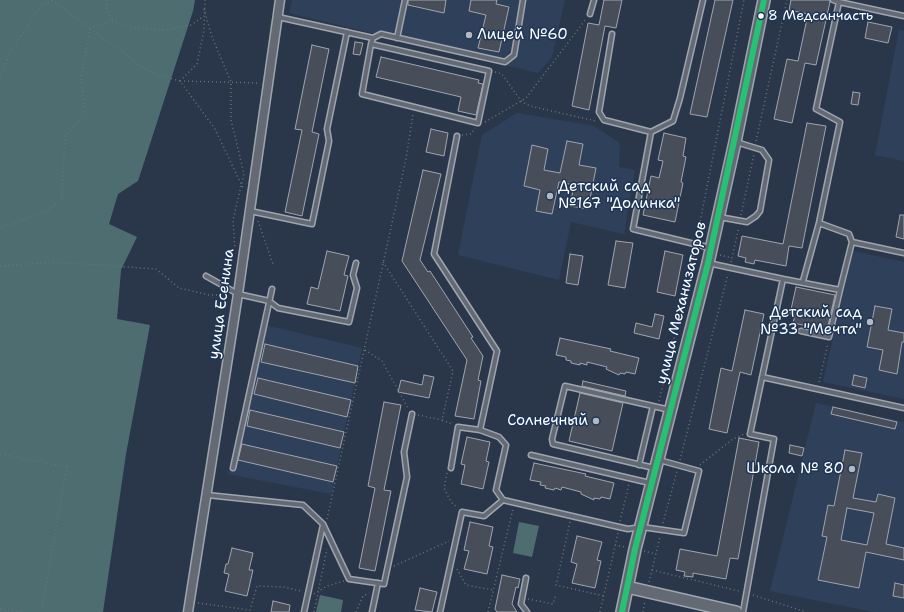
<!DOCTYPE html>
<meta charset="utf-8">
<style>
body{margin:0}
canvas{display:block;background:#2a374a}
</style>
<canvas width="904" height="612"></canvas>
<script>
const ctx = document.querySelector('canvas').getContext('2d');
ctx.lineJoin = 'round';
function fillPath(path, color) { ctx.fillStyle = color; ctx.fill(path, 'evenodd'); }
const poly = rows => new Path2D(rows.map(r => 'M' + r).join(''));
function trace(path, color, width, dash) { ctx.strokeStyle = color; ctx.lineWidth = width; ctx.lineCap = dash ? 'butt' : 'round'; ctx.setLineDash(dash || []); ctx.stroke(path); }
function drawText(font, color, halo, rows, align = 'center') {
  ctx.font = font + ' "Shantell Sans",sans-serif'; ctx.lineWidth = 3; ctx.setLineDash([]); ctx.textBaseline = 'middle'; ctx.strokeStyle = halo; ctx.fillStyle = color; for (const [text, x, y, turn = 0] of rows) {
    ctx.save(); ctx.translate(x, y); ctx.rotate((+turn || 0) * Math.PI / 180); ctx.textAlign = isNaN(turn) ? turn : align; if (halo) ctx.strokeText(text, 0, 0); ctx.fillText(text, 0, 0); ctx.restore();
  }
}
fillPath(poly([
 [292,0,565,0,552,57,538,73,289,13],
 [899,30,904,31,904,161,875,155],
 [517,113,594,126,620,143,619,167,635,170,624,234,571,222,559,280,458,255,482,135],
 [853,251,904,262,904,399,823,382],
 [261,324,362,348,331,494,228,474],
 [816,403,904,422,904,612,874,612,770,591]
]), '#2f405a');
fillPath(poly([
 [0,0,195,0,193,11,138,181,118,194,109,224,137,237,121,270,117,319,150,325,126,454,103,612,0,612],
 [519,522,539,526,532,557,513,553],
 [320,595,343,600,341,612,316,612]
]), '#4d6d70');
const building = poly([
 [408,0,446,0,444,13,408,5,408,0],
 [471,0,497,0,496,4,509,7,499,52,478,48,486,15,469,11,471,0],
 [604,0,622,0,616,28,605,26,589,110,572,106,588,23,599,25,604,0],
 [715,0,733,0,707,117,690,114,715,0],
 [791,0,830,0,830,2,816,65,805,63,792,123,774,119,787,59,798,61,808,14,789,10,791,0],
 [868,22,892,27,888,43,865,38,868,22],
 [355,42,363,43,360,55,353,54,355,42],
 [312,45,329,49,312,132,319,134,302,216,285,212,302,130,295,129,312,45],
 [381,57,479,80,478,83,483,84,476,115,458,111,461,97,376,77,381,57],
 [853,92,860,93,858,105,851,104,853,92],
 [807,123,826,126,802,248,789,246,786,266,755,260,754,264,745,262,746,258,738,256,742,236,783,244,807,123],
 [431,129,448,133,444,156,426,152,431,129],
 [664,133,686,138,683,156,686,157,681,182,683,183,675,222,643,215,651,176,659,178,663,161,658,160,664,133],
 [567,141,583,144,579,165,596,168,588,209,570,206,574,185,559,182,552,214,536,211,540,190,524,186,532,145,548,149,544,170,560,173,567,141],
 [423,170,441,174,420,260,428,272,430,271,473,337,471,338,483,356,478,380,481,381,474,419,455,416,467,360,402,261,423,170],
 [900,215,904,215,904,239,896,237,900,215],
 [616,241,633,243,625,288,608,285,616,241],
 [327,251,349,256,344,275,348,276,340,311,307,304,311,287,318,289,327,251],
 [665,251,683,255,675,296,657,292,665,251],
 [570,254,583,256,578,285,566,283,570,254],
 [796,287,835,295,827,330,793,323,795,315,790,314,796,287],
 [875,306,892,309,888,330,904,333,904,342,902,342,897,374,879,370,883,350,867,347,875,306],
 [745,310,764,314,751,375,740,372,727,433,709,429,721,368,732,371,745,310],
 [655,314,664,316,659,339,634,333,636,323,652,327,655,314],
 [560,338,611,349,610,351,639,358,635,374,626,372,625,374,620,373,619,375,606,369,607,367,587,362,587,365,580,363,580,365,571,363,571,361,566,360,566,357,556,355,560,338],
 [265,344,358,366,355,383,261,362,265,344],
 [424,375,434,377,429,398,398,392,401,380,422,385,424,375],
 [854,375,867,378,865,388,852,385,854,375],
 [258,378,351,400,347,417,254,394,258,378],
 [583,381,626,391,625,396,582,386,583,381],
 [580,393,623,403,612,451,569,441,580,393],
 [384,402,401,405,384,490,391,491,375,571,359,568,375,488,368,486,384,402],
 [833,407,897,422,895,429,831,414,833,407],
 [250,410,344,432,340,448,247,426,250,410],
 [467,437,490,442,486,461,489,462,483,489,461,484,465,465,461,464,467,437],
 [739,438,759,442,738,559,730,558,726,579,693,573,693,577,684,576,685,572,676,570,680,549,717,556,739,438],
 [242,444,337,466,333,482,238,460,242,444],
 [790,445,804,448,802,456,789,453,790,445],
 [845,450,862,453,853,498,876,502,878,494,895,498,886,544,904,548,904,560,866,552,859,588,818,580,827,537,822,536,828,505,834,506,845,450],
 [847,508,874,513,867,545,841,540,847,508],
 [534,463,586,474,585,476,614,483,610,499,601,497,600,499,594,498,594,500,581,494,581,492,562,487,561,490,555,488,554,490,545,488,546,486,540,485,541,482,530,480,534,463],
 [470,522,493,527,489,546,493,547,487,574,464,569,469,551,464,550,470,522],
 [577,536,602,542,597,560,601,561,595,588,572,583,577,564,571,562,577,536],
 [232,548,253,553,249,570,253,570,247,596,225,591,229,574,224,573,226,564,228,564,232,548],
 [502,575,520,579,518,588,516,587,512,604,517,612,497,612,495,609,502,575],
 [895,583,904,585,904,598,893,596,895,583],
 [420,588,437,592,432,612,415,610,420,588],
 [273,601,290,605,289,612,271,612,273,601]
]);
fillPath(building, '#484e59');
trace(building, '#9fa5ae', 1);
const lane = poly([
 [839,2,904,16],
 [590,14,594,0],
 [278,17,373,38,371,44,489,71,478,123,362,94,371,44],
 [612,34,599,112,604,120,651,132,673,121,680,98,703,0],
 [373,38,381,34,505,62,514,55,523,0],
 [397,38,405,0],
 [651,132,633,229,711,248],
 [250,211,312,224,329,141,327,129,347,32],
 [719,217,747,222,756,216,760,211,769,160,762,150,736,142],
 [819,223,849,234,852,242],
 [708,263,783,279,750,434,774,439,743,612],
 [206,276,238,294,269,301,278,308,349,322,357,288,353,275,356,263],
 [783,279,840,290,852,242,904,253],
 [803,281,819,223,840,122,816,109,839,2,833,0],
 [801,331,829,337,840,290],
 [762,377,904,408],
 [480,430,499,437,506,445,496,490,503,500,619,527,628,529,642,527,684,533,699,471,659,460],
 [531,455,650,483],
 [639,465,653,406],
 [233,468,272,289],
 [451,468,458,427,480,430,497,351,434,254,457,136],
 [654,468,553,444,552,439,565,386,670,410],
 [207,495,303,505,323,524,349,579,384,584,407,477,404,452,412,414],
 [526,578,521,604,527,612],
 [304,612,323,525],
 [372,612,378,583],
 [440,612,462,512,484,516,503,500]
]);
const street = poly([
 [188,612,238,294,280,0]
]);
const secondary = poly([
 [627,587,736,612],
 [622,612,635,549,708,263,735,142,764,0]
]);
trace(lane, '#9fa5ae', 7);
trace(street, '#9fa5ae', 11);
trace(secondary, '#9fa5ae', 14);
trace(poly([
 [52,0,151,73,180,81,215,129,244,190],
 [107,0,106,7,113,21],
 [204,9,212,37,231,82,231,120,244,174,233,220,235,249],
 [495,72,502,74,521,101,530,106,596,121],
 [0,79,10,52,41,6,53,0],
 [180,81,197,64,204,30,205,0],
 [180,81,260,83],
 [485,122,526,98,586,19],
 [462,135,471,134,475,128],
 [756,141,787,0],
 [741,215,754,154],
 [258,221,273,264],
 [0,228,46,212,62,199,65,137,85,114,81,79,90,28,113,21,134,28,169,30,191,25,204,16],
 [697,237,744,0],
 [720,255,732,258],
 [383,262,453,371,442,420,452,424],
 [731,262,739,227],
 [0,266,53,262,156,269,179,288,209,295,226,295],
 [365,350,382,361,408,408],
 [819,382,828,343],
 [659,401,695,251],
 [418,415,442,420],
 [0,454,67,467,41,612],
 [680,460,728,274],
 [700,465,733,439,744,434],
 [447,473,444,488,451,502,458,508],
 [327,519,406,159,413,114],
 [620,521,629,484],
 [570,522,556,585,604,596],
 [663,523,677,471],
 [615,545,625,547],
 [644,551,656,554],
 [394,566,449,541],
 [457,569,466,585,493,590],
 [652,570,739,591],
 [649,582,660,537],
 [314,594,327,586,344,581],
 [753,595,806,612],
 [528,599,553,604,556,594],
 [198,603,250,610,257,586,283,587,301,591],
 [0,609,22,612],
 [314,612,327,549],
 [356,612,363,596,369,593],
 [488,612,513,509],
 [600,612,618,533],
 [643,612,645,601]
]), '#6a727c', 1.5, [1, 3]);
trace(lane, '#636a74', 4);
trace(street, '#636a74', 8);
trace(secondary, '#636a74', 11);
trace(poly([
 [622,612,635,549,708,263,764,0]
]), '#26c172', 6);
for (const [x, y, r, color] of [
 [761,16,3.5,"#fff"],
 [469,35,4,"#b4b9c0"],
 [550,196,4,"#b4b9c0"],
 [870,322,4,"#b4b9c0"],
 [596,421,4,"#b4b9c0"],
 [852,469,4,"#b4b9c0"]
]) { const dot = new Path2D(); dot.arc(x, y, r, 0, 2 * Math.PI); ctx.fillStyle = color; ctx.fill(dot); trace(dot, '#1d3557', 1.5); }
drawText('14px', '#fff', '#1d3557', [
 ["8 Медсанчасть",768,16]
], 'left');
drawText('15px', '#fff', '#1d3557', [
 ["Лицей №60",477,35,"left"],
 ["Детский сад",558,187,"left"],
 ["№167 \"Долинка\"",558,204,"left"],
 ["Детский сад",862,313],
 ["№33 \"Мечта\"",862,330],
 ["Солнечный",588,421],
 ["Школа № 80",844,469]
], 'right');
drawText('15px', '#fff', '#1d3557', [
 ["улица Механизаторов",682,303,-76],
 ["улица Есенина",222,304,-82]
]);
</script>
